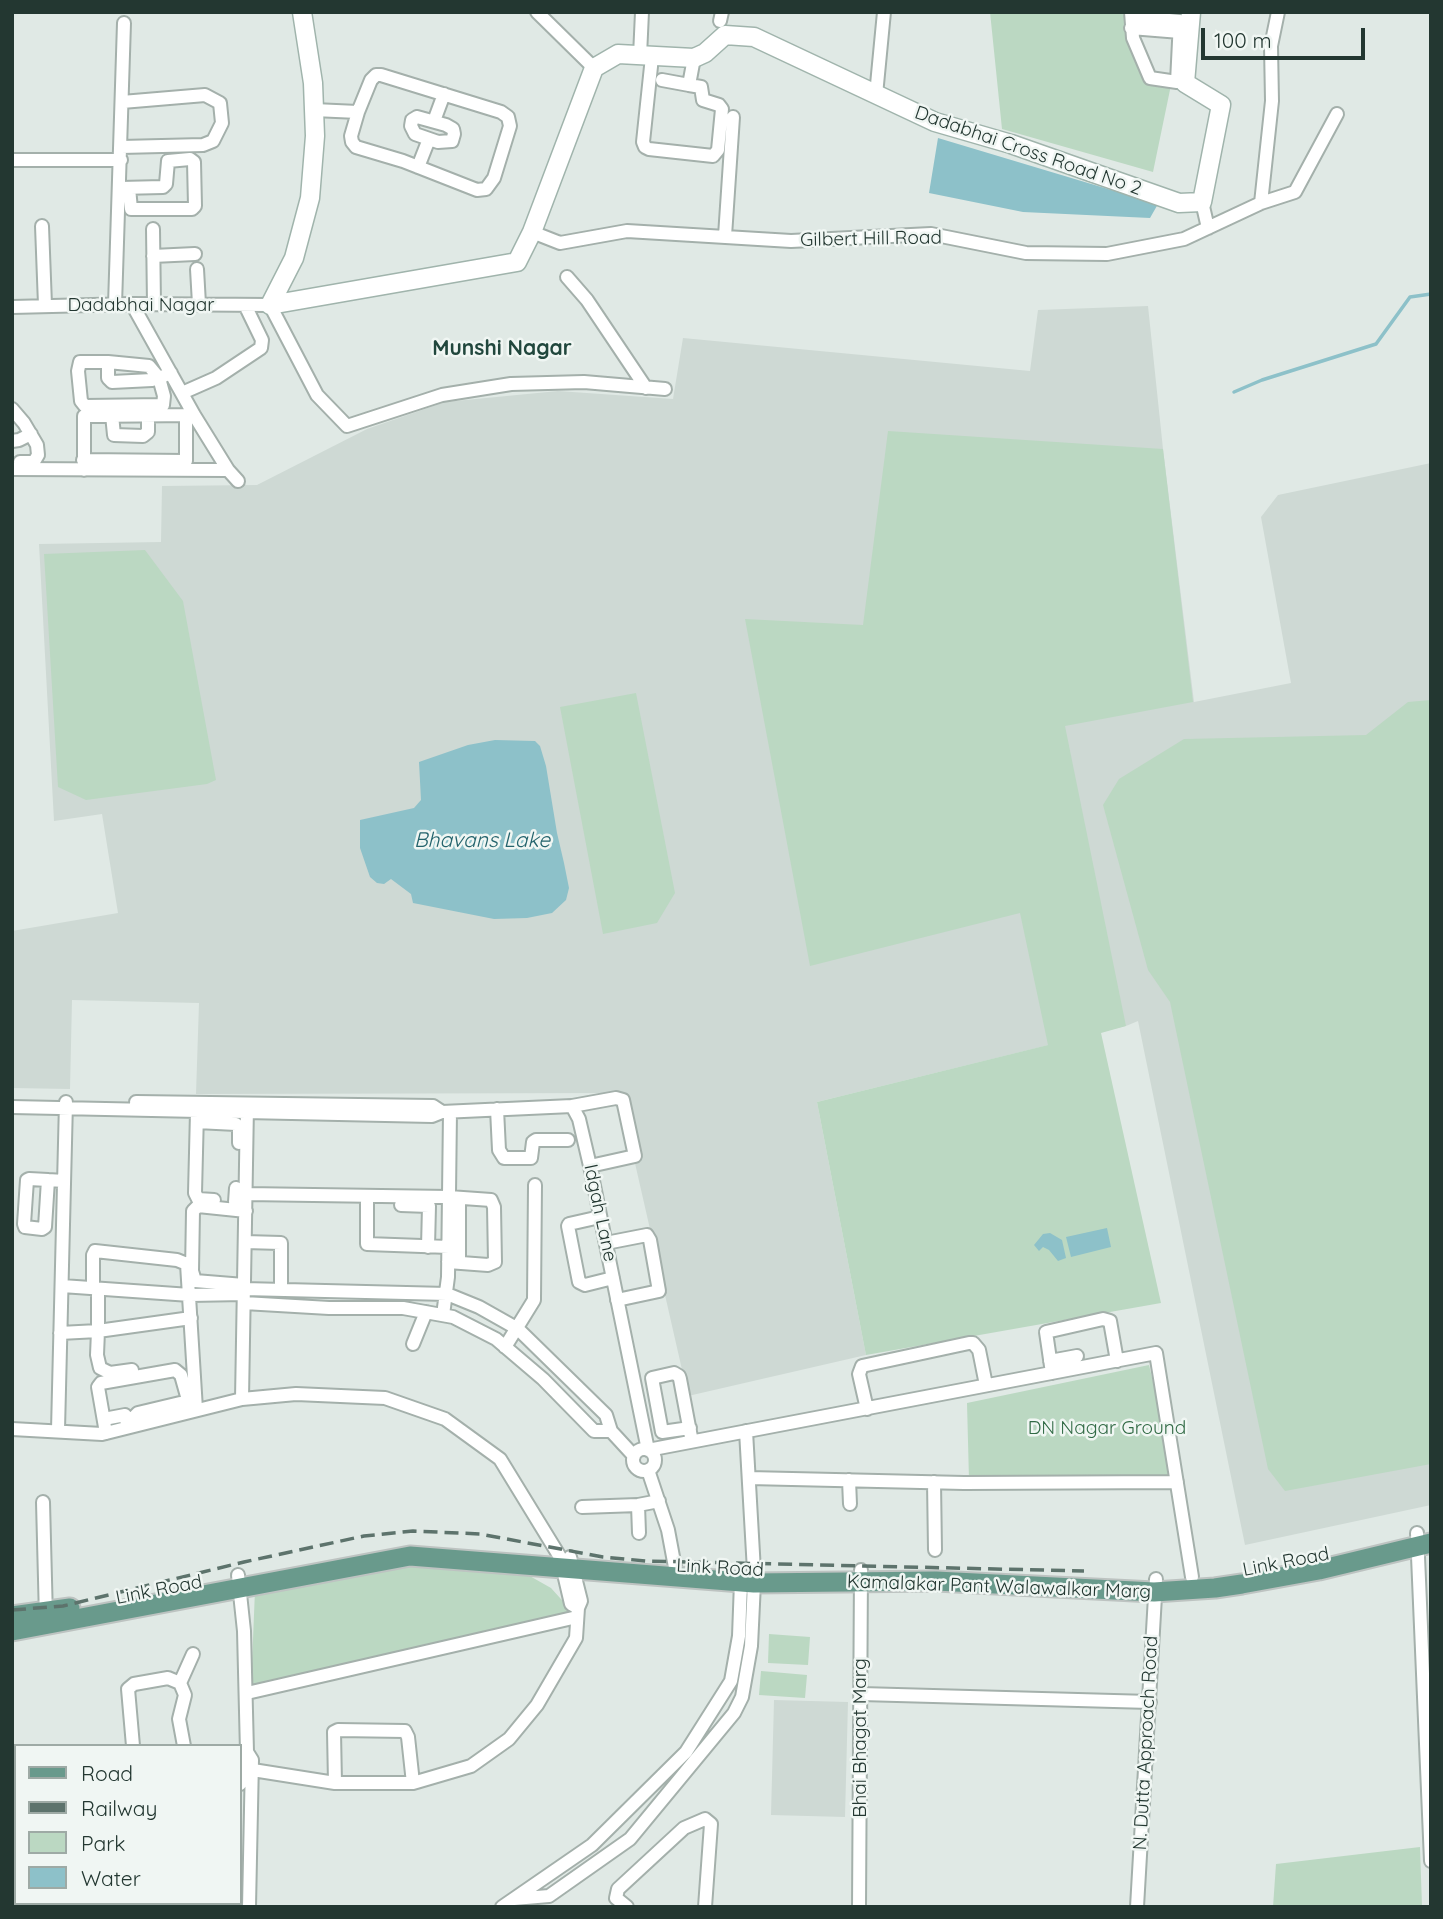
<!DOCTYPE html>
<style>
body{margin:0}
#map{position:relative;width:1443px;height:1919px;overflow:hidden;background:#e0e9e5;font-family:Quicksand,sans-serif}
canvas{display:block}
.frame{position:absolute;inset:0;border:14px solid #233731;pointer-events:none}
.legend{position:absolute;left:14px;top:1744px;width:228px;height:161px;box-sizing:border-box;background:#f0f6f3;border:2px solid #9eaaa5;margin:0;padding:9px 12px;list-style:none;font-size:21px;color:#233731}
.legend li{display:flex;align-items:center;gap:14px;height:35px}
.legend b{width:35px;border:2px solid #9eaaa5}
.scale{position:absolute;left:1201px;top:28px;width:164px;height:32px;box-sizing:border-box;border:4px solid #233731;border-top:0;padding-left:9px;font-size:21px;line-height:24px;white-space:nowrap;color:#233731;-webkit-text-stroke:5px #f0f6f3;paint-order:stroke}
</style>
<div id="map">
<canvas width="1443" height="1919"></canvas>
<div class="frame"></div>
<ul class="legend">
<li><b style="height:9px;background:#699a8c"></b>Road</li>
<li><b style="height:9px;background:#5d736c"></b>Railway</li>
<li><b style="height:19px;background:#bbd8c2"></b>Park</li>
<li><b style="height:19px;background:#8dc1c9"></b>Water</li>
</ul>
<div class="scale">100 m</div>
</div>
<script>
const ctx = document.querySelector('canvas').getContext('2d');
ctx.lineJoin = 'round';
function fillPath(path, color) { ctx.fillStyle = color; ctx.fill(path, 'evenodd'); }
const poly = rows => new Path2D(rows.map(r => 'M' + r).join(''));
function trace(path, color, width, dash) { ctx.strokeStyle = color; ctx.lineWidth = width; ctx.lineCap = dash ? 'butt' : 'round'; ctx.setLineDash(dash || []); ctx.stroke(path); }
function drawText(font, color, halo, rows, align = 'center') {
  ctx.font = font + ' Quicksand,sans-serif'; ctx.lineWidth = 5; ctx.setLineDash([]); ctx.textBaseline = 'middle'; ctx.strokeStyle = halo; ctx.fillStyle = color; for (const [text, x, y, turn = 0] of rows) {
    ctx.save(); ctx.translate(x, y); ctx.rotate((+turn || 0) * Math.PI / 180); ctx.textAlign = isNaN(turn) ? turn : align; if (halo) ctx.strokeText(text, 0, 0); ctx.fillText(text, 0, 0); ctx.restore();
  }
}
fillPath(poly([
 [1148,306,1163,449,1194,702,1291,683,1261,517,1278,495,1431,463,1431,1505,1245,1545,1138,1021,1126,1026,817,1102,866,1355,688,1396,619,1093,196,1094,199,1003,72,1000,70,1089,12,1088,12,931,118,913,102,814,54,821,39,544,161,542,162,486,257,485,367,429,445,402,558,391,673,399,683,338,1030,371,1038,310],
 [774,1700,848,1702,845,1817,771,1815]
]), '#ced9d4');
fillPath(poly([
 [990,12,1122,12,1160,82,1171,85,1153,172,1002,129],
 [888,431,1163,449,1193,702,1065,726,1126,1026,1101,1033,1161,1303,866,1355,817,1102,1048,1045,1020,913,810,966,745,619,863,625],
 [145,550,183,601,216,780,207,784,86,800,58,787,44,554],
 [636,693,675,893,657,923,603,934,560,707],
 [1431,700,1431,1464,1285,1491,1268,1469,1170,1002,1148,970,1103,805,1119,779,1184,739,1366,735,1408,702],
 [1149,1365,1177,1482,969,1480,967,1403],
 [390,1565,478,1569,528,1575,551,1588,569,1608,567,1613,251,1689,255,1590],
 [769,1634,810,1637,808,1665,768,1663],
 [761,1671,807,1675,805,1698,759,1695],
 [1420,1847,1422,1907,1273,1907,1276,1864]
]), '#bbd8c2');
fillPath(poly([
 [938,138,1158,204,1150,218,1023,212,929,193],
 [495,740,535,741,540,746,546,766,557,833,564,863,569,888,566,900,552,913,527,918,494,919,413,903,411,894,391,879,384,884,377,883,370,877,360,848,360,820,414,808,421,800,419,762,468,745],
 [1107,1228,1111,1247,1071,1257,1066,1237],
 [1050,1233,1062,1240,1066,1258,1058,1261,1049,1250,1043,1247,1039,1251,1034,1245,1043,1234]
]), '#8dc1c9');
trace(poly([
 [1234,392,1262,380,1376,344,1410,297,1431,294]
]), '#8dc1c9', 3.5);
const street = poly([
 [537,12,594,68],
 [720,21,722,12],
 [1180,21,1177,82,1150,78,1133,38,1131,12,1137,17,1190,22],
 [1131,28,1180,32],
 [640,56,642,12],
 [652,57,643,142,645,147,649,149,713,156,718,150,722,109,719,105,703,100,701,87,689,85,694,58],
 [662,80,689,85],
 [876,95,884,12],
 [314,110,358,112,351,136,352,142,356,147,403,161,477,190,486,189,494,178,510,126,508,117,501,112,381,75,376,75,371,80,358,112],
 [417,117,446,125,453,129,454,134,452,141,438,142,415,134,411,126,412,120,417,117],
 [434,121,444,94],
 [121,147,203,145,213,141,222,123,220,103,205,95,122,102],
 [12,160,121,160],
 [418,167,429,139],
 [120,188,163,187,166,184,168,161,190,159,194,162,195,206,192,209,131,209,129,188],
 [1202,202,1208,228],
 [1261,203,1272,101,1271,46,1278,12],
 [42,226,45,305],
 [153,229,154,304],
 [532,232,560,243,627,231,791,241,931,234,1026,253,1107,254,1184,239,1261,203,1295,192,1337,114],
 [725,236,733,117],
 [153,256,195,254],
 [197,269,199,304],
 [567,277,587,300,646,388],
 [132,304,194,415,228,470,238,481],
 [115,305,124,23],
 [12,307,132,304,270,305,317,395,347,426,442,395,511,384,584,382,665,389],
 [108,362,149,366,159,378,164,396,163,405,85,406,81,401,78,371,80,362,108,362,108,378,112,382,152,380,159,378,171,373],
 [182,393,216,378,261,348,262,340,245,305],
 [12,409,24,423,37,445,38,455,35,460,33,462,20,462],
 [112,415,114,435,143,436,148,432,148,415],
 [12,441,19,440,31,434],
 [83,460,186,461,186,415],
 [12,469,228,470],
 [84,470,84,416,194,415],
 [136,1102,433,1106,442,1112],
 [572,1106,616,1098,623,1100,635,1156,590,1166],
 [12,1107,432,1116,442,1112,572,1106,579,1119,590,1166,648,1450,1156,1353,1192,1577],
 [497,1109,499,1150,504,1158,531,1158,533,1142,536,1140,568,1140],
 [197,1112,195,1193,198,1199,214,1200],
 [197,1122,236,1124,239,1128,239,1143],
 [48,1180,45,1227,42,1229,25,1227,24,1224,27,1180,29,1179,48,1180,64,1181],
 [246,1194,449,1197,491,1200,494,1207,495,1262,488,1265,448,1262],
 [367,1196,367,1244,449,1247],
 [235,1202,236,1188],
 [401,1205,429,1206,428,1247],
 [600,1217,569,1224,568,1226,579,1282,585,1285,613,1278],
 [245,1242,281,1243,281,1289],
 [606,1243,647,1235,650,1240,659,1291,617,1300],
 [459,1262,459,1198],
 [244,1285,195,1281,192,1271,193,1211,198,1206,246,1211],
 [62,1286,190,1295,244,1294],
 [93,1288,93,1255,95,1251,177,1260,187,1264,196,1409],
 [98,1289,98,1331,191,1318],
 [244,1289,447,1294,479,1307,518,1329,606,1415,611,1431,634,1456],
 [244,1303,329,1308,403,1308,453,1317,496,1339,543,1379,594,1431,611,1431],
 [443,1315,448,1277,450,1112],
 [60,1333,98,1331,97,1355,100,1368,110,1373,132,1370],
 [413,1344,426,1312],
 [505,1347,534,1300,535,1185],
 [1050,1361,1077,1356],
 [1052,1373,1046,1332,1103,1319,1110,1321,1117,1361],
 [242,1399,247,1106],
 [867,1409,859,1374,862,1366,969,1343,973,1343,979,1350,986,1385],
 [104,1419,125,1415,128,1427],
 [136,1425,134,1417,138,1413,180,1403,185,1412],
 [690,1428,662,1432,652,1378,674,1373,679,1376,680,1379,690,1432,692,1441],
 [12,1429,102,1434,242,1399,296,1394,385,1398,445,1419,500,1459,560,1557,571,1604,578,1608],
 [58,1430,66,1102],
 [746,1431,754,1571],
 [106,1433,98,1387,101,1383,175,1370,181,1375,190,1407],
 '633 1460a11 11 0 1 1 22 0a11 11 0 1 1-22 0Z',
 [648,1470,668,1530,677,1578],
 [749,1478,964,1483,1177,1482],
 [849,1480,850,1504],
 [934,1482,935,1550],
 [43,1502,46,1618],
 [638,1505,639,1533],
 [582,1507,638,1505,659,1501],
 [1417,1533,1431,1861],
 [238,1575,244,1631,247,1752,252,1760,249,1907],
 [180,1683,193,1654],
 [247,1693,577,1617],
 [861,1694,1150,1702],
 [133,1746,128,1689,134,1684,168,1678,180,1683,185,1695,179,1719,184,1746],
 [240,1768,335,1783,413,1783,471,1766,509,1739,537,1705,576,1638,578,1608,581,1601,570,1557],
 [335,1783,334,1732,338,1730,405,1731,408,1737,413,1783],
 [240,1784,241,1761],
 [514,1899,549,1896,630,1839,734,1713,742,1697,751,1646,754,1583],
 [39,1903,41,1907],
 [119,1903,120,1907],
 [129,1907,194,1903],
 [236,1907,236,1903],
 [502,1907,592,1845,686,1752,731,1681,739,1636,741,1582],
 [627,1907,616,1898,618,1889,684,1828,705,1819,711,1824,705,1907],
 [859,1907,861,1570],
 [1137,1907,1156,1579]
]);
const secondary = poly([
 [270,305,517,262,532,232,594,68,618,54,694,58,705,53,725,35,754,37,935,122,1011,144,1179,203,1202,202,1221,105,1185,83,1191,12],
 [270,305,294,258,310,198,315,136,313,83,302,12]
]);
const primary = poly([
 [12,1616,70,1608],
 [12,1631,410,1556,754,1583,936,1581,1154,1592,1215,1588,1242,1584,1319,1570,1431,1543]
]);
trace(street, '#a4b0ab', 16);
trace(secondary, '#a0b4ac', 21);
trace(primary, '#bdc3c1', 23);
trace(street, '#fff', 12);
trace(secondary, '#fff', 18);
trace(primary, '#699a8c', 19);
trace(poly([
 [12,1610,63,1606,244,1562,364,1536,413,1531,480,1534,603,1557,646,1561,1084,1571]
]), '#5d736c', 3.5, [14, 7]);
drawText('19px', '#233731', '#f0f6f3', [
 ["Dadabhai Cross Road No 2",1028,151,19],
 ["Gilbert Hill Road",871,239,-1],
 ["Dadabhai Nagar",141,305],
 ["Idgah Lane",600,1213,78],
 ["Link Road",1286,1562,-11],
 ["Link Road",720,1568,3],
 ["Kamalakar Pant Walawalkar Marg",999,1587,2],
 ["Link Road",159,1590,-11],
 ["Bhai Bhagat Marg",860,1738,-90],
 ["N. Dutta Approach Road",1146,1743,-87]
]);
drawText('19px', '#316a45', '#f0f6f3', [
 ["DN Nagar Ground",1107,1428]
]);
drawText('bold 21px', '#21473d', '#f0f6f3', [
 ["Munshi Nagar",502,349]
]);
drawText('italic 21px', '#23636c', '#f0f6f3', [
 ["Bhavans Lake",482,841]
]);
</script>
